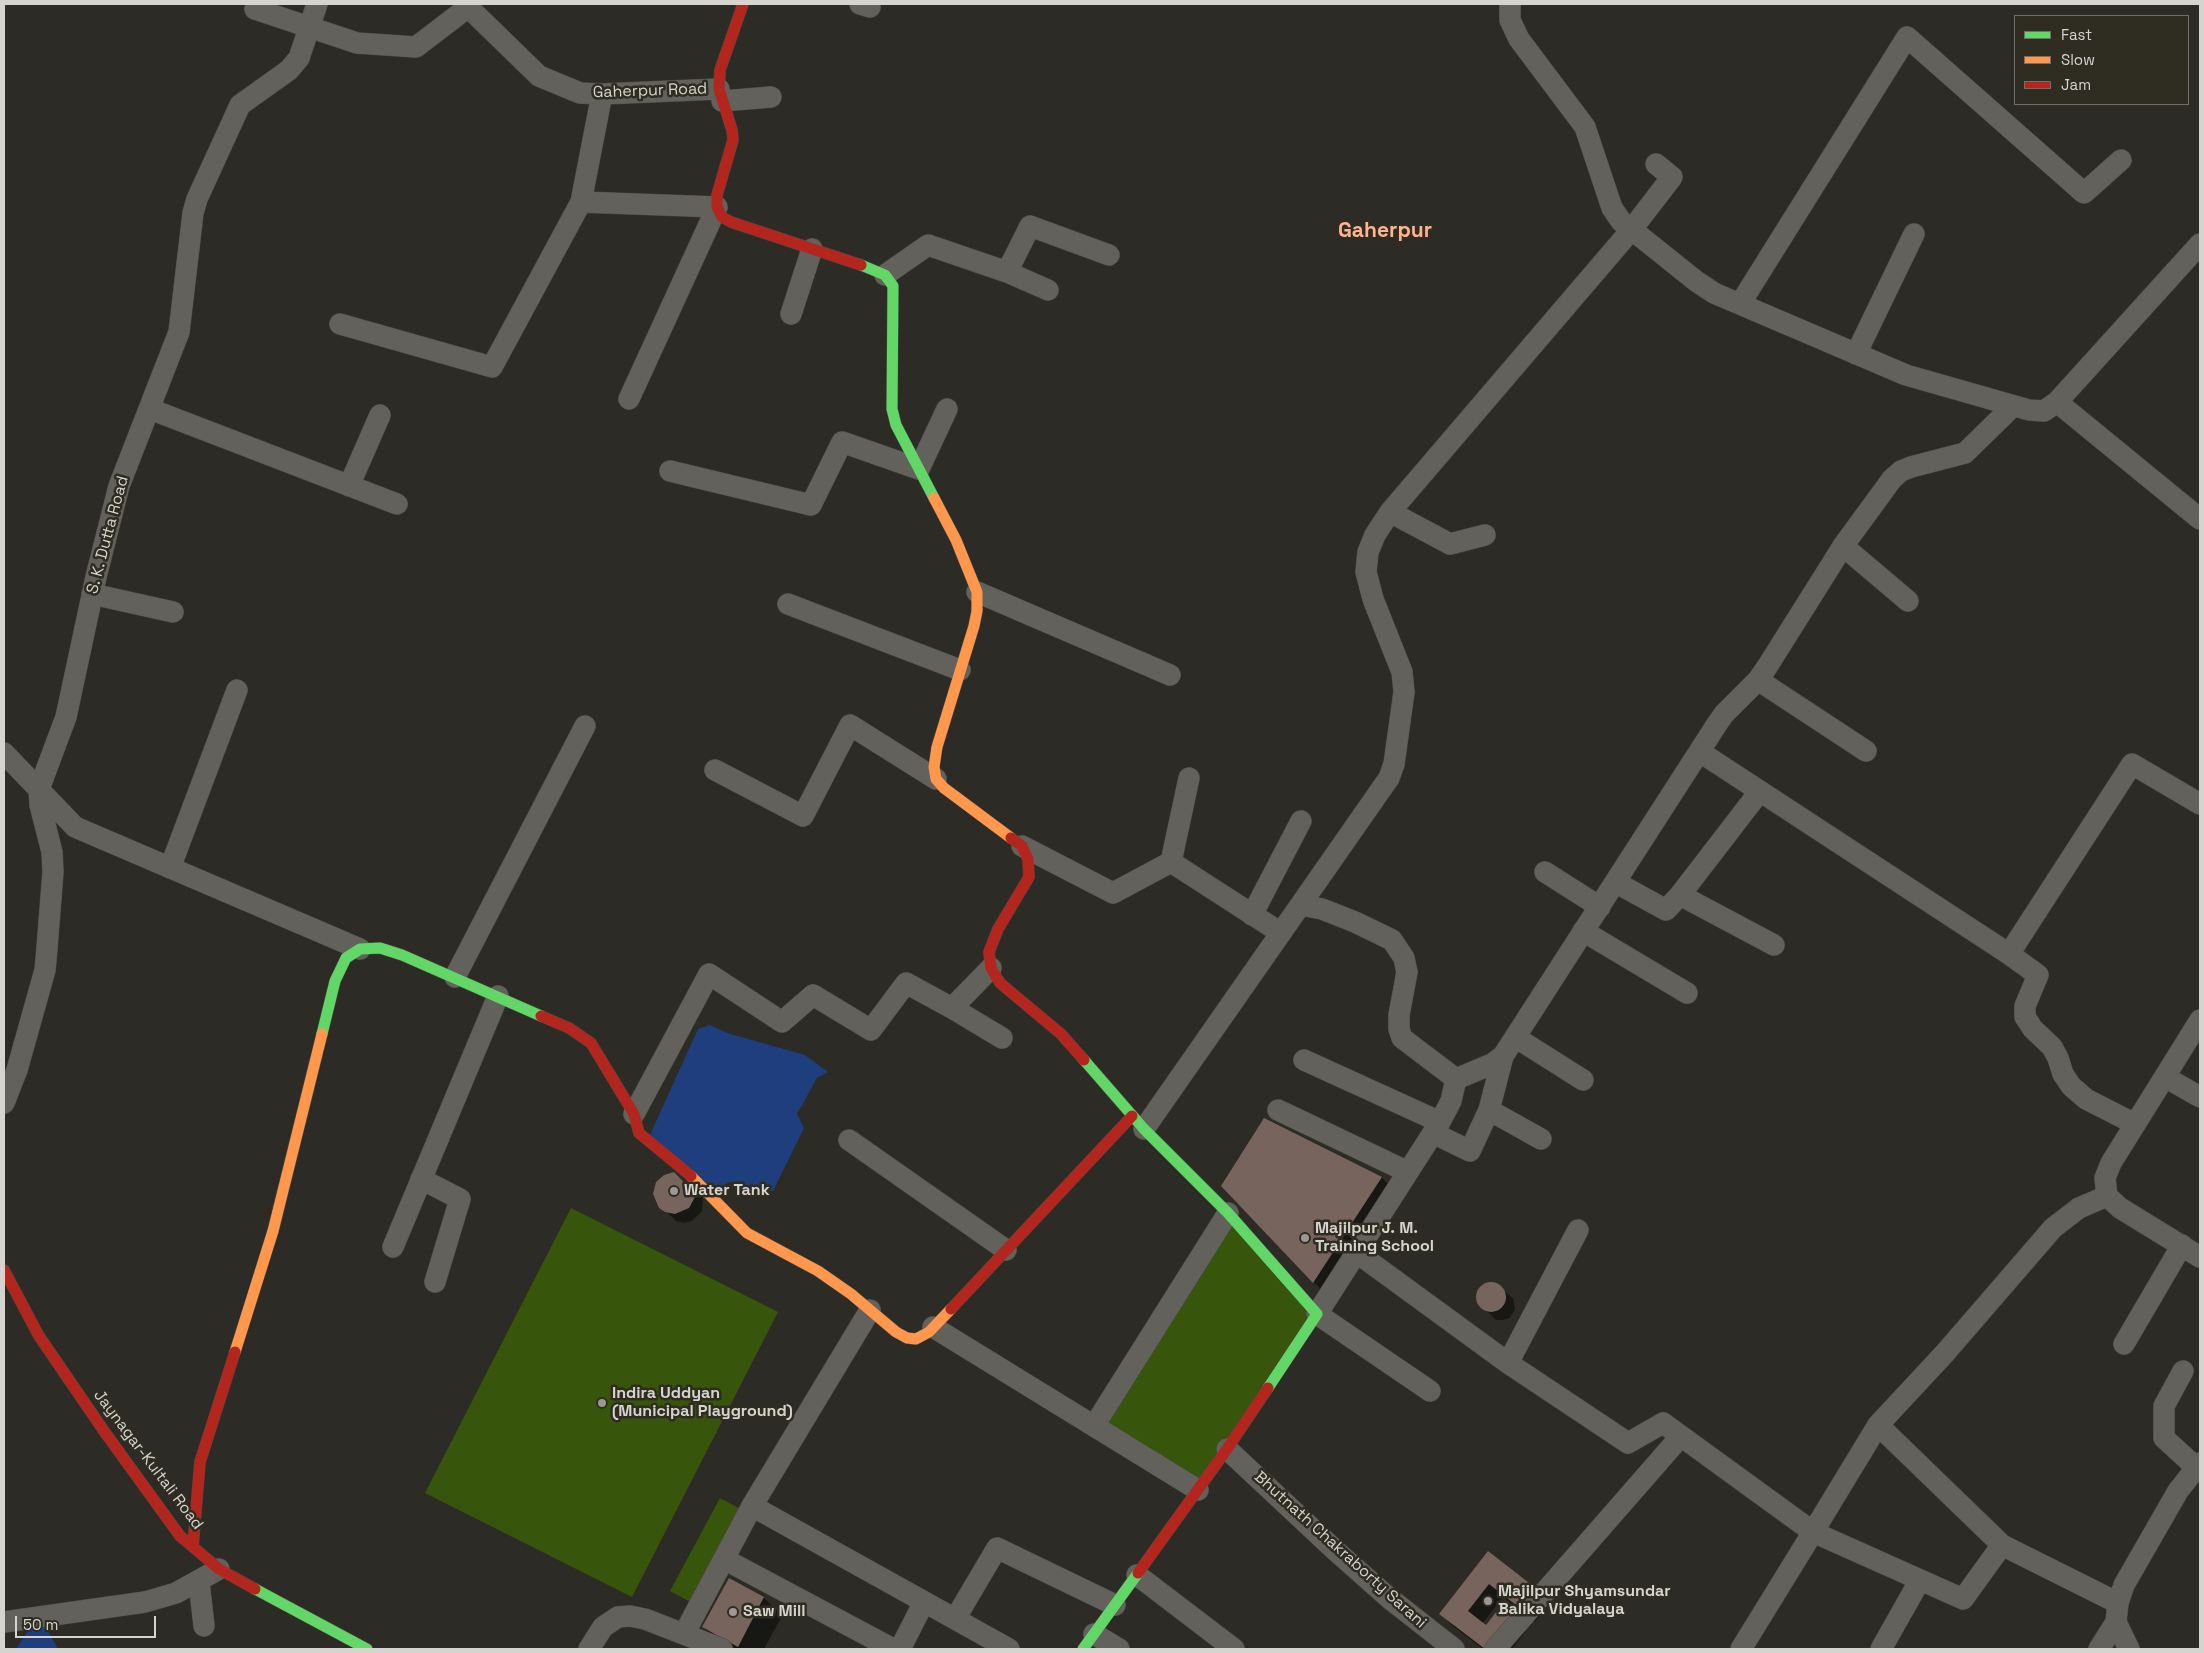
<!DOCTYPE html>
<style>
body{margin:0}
#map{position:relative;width:2204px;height:1653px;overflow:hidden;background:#2c2b25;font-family:"Space Grotesk",sans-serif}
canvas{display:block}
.frame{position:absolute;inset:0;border:5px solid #d6d4ce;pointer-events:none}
.legend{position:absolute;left:2014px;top:15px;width:175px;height:90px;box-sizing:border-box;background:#2f2c22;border:1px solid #726f67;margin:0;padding:6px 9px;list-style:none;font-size:15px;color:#d6d4ce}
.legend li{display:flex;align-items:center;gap:10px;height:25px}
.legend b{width:25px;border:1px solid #726f67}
.scale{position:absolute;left:15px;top:1616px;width:141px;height:22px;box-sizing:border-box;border:2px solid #d6d4ce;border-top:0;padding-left:6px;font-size:15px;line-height:18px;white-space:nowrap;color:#d6d4ce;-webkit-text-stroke:4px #2f2c22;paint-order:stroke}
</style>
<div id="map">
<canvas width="2204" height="1653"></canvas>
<div class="frame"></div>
<ul class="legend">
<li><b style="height:6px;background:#63d668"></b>Fast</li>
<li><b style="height:6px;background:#ff974d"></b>Slow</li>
<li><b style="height:6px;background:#b3261e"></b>Jam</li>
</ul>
<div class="scale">50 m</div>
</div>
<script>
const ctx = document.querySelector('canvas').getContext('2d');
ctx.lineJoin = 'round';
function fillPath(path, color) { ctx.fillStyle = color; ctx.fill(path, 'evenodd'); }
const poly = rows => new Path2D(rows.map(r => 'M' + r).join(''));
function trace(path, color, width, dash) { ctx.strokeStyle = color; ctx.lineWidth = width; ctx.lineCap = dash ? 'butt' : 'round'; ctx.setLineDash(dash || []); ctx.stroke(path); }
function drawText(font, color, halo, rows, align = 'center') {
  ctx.font = font + ' "Space Grotesk",sans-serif'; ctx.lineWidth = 5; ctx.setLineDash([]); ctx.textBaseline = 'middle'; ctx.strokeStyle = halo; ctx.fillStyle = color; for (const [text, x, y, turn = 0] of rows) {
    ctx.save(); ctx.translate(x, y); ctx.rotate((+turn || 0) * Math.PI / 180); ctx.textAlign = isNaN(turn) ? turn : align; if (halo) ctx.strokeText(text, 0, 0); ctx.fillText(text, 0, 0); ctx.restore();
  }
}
fillPath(poly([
 [571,1208,778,1312,632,1597,425,1493],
 [1228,1214,1316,1314,1198,1490,1095,1426],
 [720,1498,748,1513,698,1606,670,1591]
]), '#37560c');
fillPath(poly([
 [710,1025,727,1033,805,1055,828,1072,817,1078,797,1114,804,1128,773,1191,729,1182,713,1194,649,1137,698,1029],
 [46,1627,58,1649,16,1649,28,1631]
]), '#1f3e7d');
fillPath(poly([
 [1265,1120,1382,1178,1395,1191,1327,1296,1222,1185],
 [703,1197,702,1211,692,1221,684,1223,676,1221,656,1201],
 [1494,1283,1513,1298,1515,1310,1509,1318,1503,1320,1496,1320,1479,1303,1477,1293,1484,1285],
 [1488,1552,1536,1590,1550,1603,1535,1622,1503,1597,1482,1624,1486,1627,1513,1618,1526,1631,1512,1649,1483,1649,1454,1627,1441,1614],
 [729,1580,764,1598,782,1616,764,1649,728,1649,721,1646,703,1627]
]), '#0007');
fillPath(poly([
 [1264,1118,1382,1177,1313,1283,1221,1186],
 [674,1172,696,1195,689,1208,675,1214,665,1212,659,1208,653,1194,656,1182,664,1175],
 '1476 1297a15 15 0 1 1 30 0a15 15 0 1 1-30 0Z',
 [1488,1551,1537,1589,1521,1609,1489,1584,1468,1611,1486,1625,1501,1606,1514,1617,1485,1649,1439,1614],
 [729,1578,764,1597,738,1647,702,1627]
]), '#77645d');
const street = poly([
 [465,4,539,76,580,93,602,94,719,89],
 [860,4,870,7],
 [1510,4,1510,20,1519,39,1585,127,1612,208,1621,221,1696,281,1714,293,1906,375,2029,410,2044,411,2057,402,2200,244],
 [255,9,357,43,416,47,467,8],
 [722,101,771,97],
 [581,202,717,207,629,399],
 [1007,272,1048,290],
 [885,275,928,245,1007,272,1030,226,1109,255],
 [1740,304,1907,37,2084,193,2121,160],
 [791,314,812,249],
 [340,324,492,367,581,202,602,94],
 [1856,354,1914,234],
 [2057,402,2200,519],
 [150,409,397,504],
 [670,471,811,505,842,442,919,469,947,409],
 [349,486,380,415],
 [1390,512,1450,544,1485,535],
 [1843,546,1908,601],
 [977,592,1170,675],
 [92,594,173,612],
 [788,604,960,670],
 [1758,680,1866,751],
 [1700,752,2009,954],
 [4,753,75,827,360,949],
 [715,770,803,816,850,725,936,779],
 [1022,846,1113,893,1171,862,1281,933],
 [1171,862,1189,778],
 [170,868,237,690],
 [1545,872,1600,907],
 [1615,882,1666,910,1680,895,1774,945],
 [1680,895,1760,791],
 [1301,905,1322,909,1355,922,1392,940,1404,958,1407,972,1399,1015,1399,1029,1402,1038,1456,1079],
 [1252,915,1301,821],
 [1583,931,1687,993],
 [455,977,585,726],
 [952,1008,1002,1038],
 [2200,1020,2111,1163,2105,1178,2107,1196,2120,1208,2200,1257],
 [1515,1037,1583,1080],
 [1304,1060,1440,1122],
 [2165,1077,2200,1097],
 [4,1103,17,1070,45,970,47,948,53,872,52,852,40,805,39,789,66,717,96,577,119,486,179,332,193,213,197,199,240,105,289,70,299,58,317,4],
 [1278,1110,1408,1172],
 [1489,1110,1541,1139],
 [634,1114,709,974,782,1022,813,995,871,1030,906,983,952,1008,991,968],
 [2135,1124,2086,1099,2071,1086,2063,1074,2058,1058,2052,1047,2033,1029,2025,1017,2025,1006,2038,975,2009,954,2132,764,2200,804],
 [1144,1129,1389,778,1394,764,1404,692,1402,672,1373,599,1366,572,1368,552,1375,535,1390,512,1632,229,1672,177,1656,164],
 [1433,1133,1470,1151,1489,1110,1503,1056],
 [849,1140,1006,1250],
 [421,1179,460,1199,435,1282],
 [393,1247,498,996],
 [1356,1252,1508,1363,1628,1443,1663,1423,1813,1532,1878,1425,2002,1545],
 [933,1327,1198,1490],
 [2124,1344,2182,1245],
 [1508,1363,1578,1230],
 [2183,1371,2164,1406,2164,1438,2200,1471],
 [1430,1391,1317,1314,1440,1122,1451,1101,1456,1079,1492,1064,1503,1056,1717,724,1724,714,1758,680,1767,667,1843,546,1892,479,1901,471,1911,467,1965,453,2013,406],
 [1878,1425,1945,1353,2053,1228,2079,1208,2107,1196],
 [1094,1426,1228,1213],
 [1227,1449,1336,1551,1389,1598,1454,1649],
 [752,1506,1009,1649],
 [724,1559,893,1649],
 [1137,1575,1234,1649],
 [199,1582,204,1626],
 [955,1619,997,1548,1115,1605],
 [4,1622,145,1602,176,1593,219,1569],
 [684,1634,752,1506,870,1310],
 [1094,1634,1119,1649],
 [589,1649,603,1627,618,1617,630,1616,645,1619,722,1649],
 [900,1649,924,1602],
 [1495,1649,1681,1436],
 [1741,1649,1813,1532,1963,1599,2002,1545,2118,1603],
 [1881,1649,1920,1580],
 [2099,1649,2116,1622],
 [2129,1649,2116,1622,2118,1603,2124,1585,2178,1491,2200,1463]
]);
const fast = poly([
 [861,265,885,275,893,286,892,409,896,425,934,498],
 [322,1034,335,981,346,958,360,949,380,948,402,955,541,1016],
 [1084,1060,1144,1129,1228,1213,1317,1314,1268,1388],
 [255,1589,367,1649],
 [1083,1649,1138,1573]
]);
const slow = poly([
 [934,498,956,540,977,592,977,611,974,626,937,747,934,767,936,779,944,788,1011,838],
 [691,1176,747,1233,818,1271,851,1294,896,1332,907,1338,916,1339,929,1332,951,1309],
 [235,1352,273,1231,322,1034]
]);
const jam = poly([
 [743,4,720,70,719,89,732,130,733,140,717,195,717,207,722,217,731,222,861,265],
 [1011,838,1022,846,1028,859,1029,877,998,929,989,952,991,968,1000,983,1061,1034,1084,1060],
 [541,1016,569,1028,591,1043,634,1114,639,1133,691,1176],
 [4,1270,39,1336,104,1431,180,1536,219,1569,255,1589],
 [951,1309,1132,1116],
 [193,1546,200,1462,235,1352],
 [1138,1573,1227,1449,1268,1388]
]);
trace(street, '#4a4944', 22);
trace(fast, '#4a4944', 12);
trace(slow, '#4a4944', 12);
trace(jam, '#4a4944', 12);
trace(street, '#62615c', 21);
trace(fast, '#63d668', 11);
trace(slow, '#ff974d', 11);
trace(jam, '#b3261e', 11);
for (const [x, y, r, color] of [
 [674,1191,5,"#9a9993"],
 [1305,1238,5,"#9a9993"],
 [602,1403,5,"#9a9993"],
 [1488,1601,5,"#9a9993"],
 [733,1612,5,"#9a9993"]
]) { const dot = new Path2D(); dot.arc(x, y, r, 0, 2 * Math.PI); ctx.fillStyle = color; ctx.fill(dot); trace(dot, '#2f2c22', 2); }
drawText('16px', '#d6d4ce', '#2f2c22', [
 ["Gaherpur Road",650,91,-2],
 ["S. K. Dutta Road",108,535,-75],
 ["Jaynagar-Kultali Road",148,1460,53],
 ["Bhutnath Chakraborty Sarani",1340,1550,42]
]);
drawText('bold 16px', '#d6d4ce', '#2f2c22', [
 ["Water Tank",684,1191],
 ["Majilpur J. M.",1315,1229],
 ["Training School",1315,1247],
 ["Indira Uddyan",612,1394],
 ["(Municipal Playground)",612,1412],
 ["Majilpur Shyamsundar",1498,1592],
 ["Balika Vidyalaya",1498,1610],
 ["Saw Mill",743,1612]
], 'left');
drawText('bold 21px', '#ffb391', '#2f2c22', [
 ["Gaherpur",1385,231]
]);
</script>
